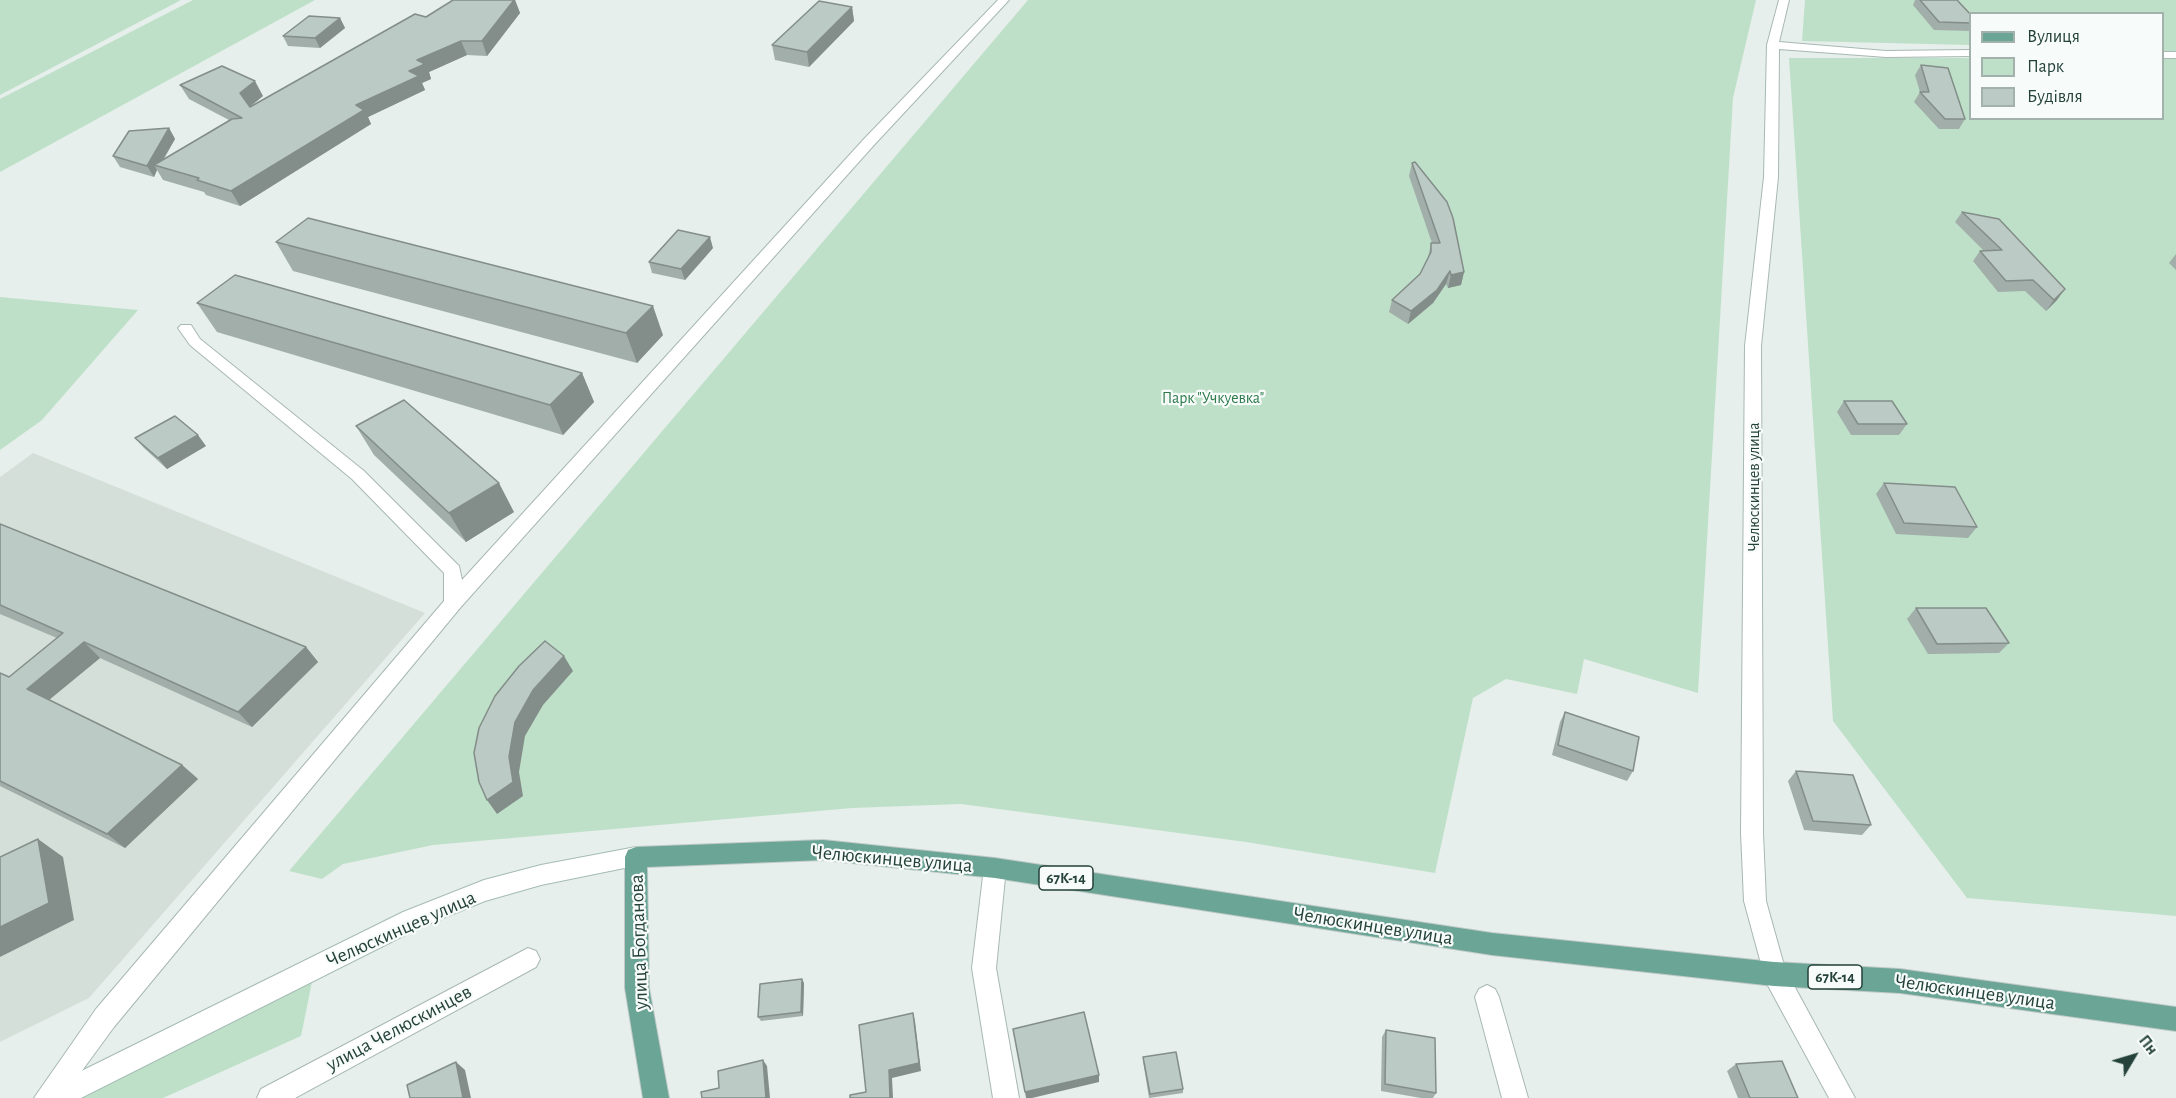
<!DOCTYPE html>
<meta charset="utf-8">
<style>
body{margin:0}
#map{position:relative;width:2176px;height:1098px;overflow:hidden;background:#e6efeb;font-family:"Alegreya Sans",sans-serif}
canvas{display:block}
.legend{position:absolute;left:1969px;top:12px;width:195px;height:108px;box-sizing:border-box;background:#f7fbf9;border:2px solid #a3b1ad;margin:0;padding:8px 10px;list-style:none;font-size:18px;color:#24423a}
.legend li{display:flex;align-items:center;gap:12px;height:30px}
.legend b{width:30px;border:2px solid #a3b1ad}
.north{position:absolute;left:2104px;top:1026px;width:60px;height:60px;-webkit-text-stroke:4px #f7fbf9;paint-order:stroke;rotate:52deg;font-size:16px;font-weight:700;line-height:24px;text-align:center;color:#24423a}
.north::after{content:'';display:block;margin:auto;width:21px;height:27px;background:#24423a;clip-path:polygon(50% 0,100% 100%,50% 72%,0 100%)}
</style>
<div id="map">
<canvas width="2176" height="1098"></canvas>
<ul class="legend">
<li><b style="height:8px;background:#6aa596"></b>Вулиця</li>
<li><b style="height:16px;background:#bfe0c8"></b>Парк</li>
<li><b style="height:16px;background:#bbcac4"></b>Будівля</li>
</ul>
<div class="north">Пн</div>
</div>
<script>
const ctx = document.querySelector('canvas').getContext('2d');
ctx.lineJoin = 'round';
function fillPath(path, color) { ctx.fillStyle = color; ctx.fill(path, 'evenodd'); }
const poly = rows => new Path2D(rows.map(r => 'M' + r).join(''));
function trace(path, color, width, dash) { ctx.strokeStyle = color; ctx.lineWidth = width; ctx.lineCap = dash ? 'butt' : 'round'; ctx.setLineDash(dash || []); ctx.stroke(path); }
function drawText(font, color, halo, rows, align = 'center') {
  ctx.font = font + ' "Alegreya Sans",sans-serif'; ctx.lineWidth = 4.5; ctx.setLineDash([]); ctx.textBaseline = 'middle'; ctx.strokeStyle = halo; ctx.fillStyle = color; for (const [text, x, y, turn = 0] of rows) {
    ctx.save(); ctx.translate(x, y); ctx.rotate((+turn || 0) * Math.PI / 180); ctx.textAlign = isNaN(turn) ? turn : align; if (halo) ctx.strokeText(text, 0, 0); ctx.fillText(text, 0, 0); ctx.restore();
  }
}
fillPath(poly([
 [33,453,425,613,89,998,0,1042,0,477]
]), '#d4dfda');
fillPath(poly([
 [0,0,181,0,0,95],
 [193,0,315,0,0,172,0,99],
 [1028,0,1756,0,1733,98,1698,693,1584,659,1577,694,1506,679,1473,698,1435,873,1246,842,961,804,852,808,433,845,343,864,322,879,289,871],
 [1805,0,2176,0,2176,51,2163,51,2162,14,1970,14,1970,45,1802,41],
 [1789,58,1970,58,1970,118,2162,118,2163,58,2176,58,2176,916,1967,898,1833,721],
 [0,297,138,310,42,420,0,450],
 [312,982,301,1036,163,1098,78,1098]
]), '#bfe0c8');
const street = poly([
 [998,0,1009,0,874,145,460,608,114,1027,62,1098,34,1098,96,1009,444,601,444,573,352,479,190,345,178,328,181,325,191,325,200,339,364,471,459,566,462,580,864,139,998,0],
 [1779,0,1789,0,1779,42,1886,51,1970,50,1970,56,1886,57,1779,49,1778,177,1761,346,1763,833,1766,901,1785,969,1855,1098,1829,1098,1766,982,1744,901,1741,833,1745,346,1764,177,1767,45,1779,0],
 [2162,52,2176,52,2176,58,2162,58,2162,52],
 [995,858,1003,861,1006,868,996,968,1019,1098,993,1098,972,968,984,868,987,861,995,858],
 [528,948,536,951,540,959,536,967,295,1098,257,1098,261,1089,528,948],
 [1487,985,1495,989,1499,997,1528,1098,1502,1098,1475,997,1479,989,1487,985]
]);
const secondary = poly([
 [636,847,644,850,647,857,644,864,541,885,485,901,419,928,81,1098,41,1098,45,1089,403,912,484,880,541,865,636,847]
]);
const primary = poly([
 [823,840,995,858,1492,933,1774,962,1900,969,2176,1007,2176,1031,1900,993,1774,986,1492,955,995,878,823,860,647,867,649,988,669,1098,643,1098,625,988,625,857,628,850,636,847,823,840]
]);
trace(street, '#a8b8b2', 2);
trace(secondary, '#a4bbb3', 2);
trace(primary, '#c2cac8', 2);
fillPath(street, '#fff');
fillPath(secondary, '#fff');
fillPath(primary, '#6aa596');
fillPath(poly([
 [453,0,515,0,520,13,487,56,467,55,429,72,431,79,422,83,425,90,368,117,371,124,240,206,206,195,204,192,163,180,157,170,154,177,120,167,113,156,169,128,175,139,164,159,229,120,189,99,180,85,263,96,250,107,426,17],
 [1915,0,1957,0,1971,15,1971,31,1934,30,1913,5],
 [852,7,854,21,809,67,775,60,772,45],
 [340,18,345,28,320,48,288,46,283,36],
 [1921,65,1965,119,1959,129,1939,129,1914,102,1920,92,1915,75],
 [1412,163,1464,272,1461,285,1448,288,1446,284,1433,303,1408,324,1389,312,1392,300,1420,274,1428,258,1431,243,1432,243,1409,176],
 [1962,212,2057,300,2046,311,2025,291,1998,292,1973,261,1980,251,1984,251,1955,222],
 [276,242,663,335,637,363,293,271],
 [713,248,685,280,652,273,649,262],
 [2176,254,2176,270,2169,263],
 [197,303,582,373,594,402,563,435,217,332],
 [1844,401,1907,424,1899,435,1851,435,1837,412],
 [356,426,514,512,466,542,374,455],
 [135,438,206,446,167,469,144,448],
 [1884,483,1977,527,1968,538,1896,534,1876,494],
 [0,524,306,647,318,662,252,727,100,658,49,700,182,765,198,779,125,848,0,786,0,673,9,677,57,638,0,614],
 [1916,608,2009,643,1999,653,1928,654,1907,619],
 [1565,712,1633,771,1627,781,1552,755,1560,722],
 [1796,771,1871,825,1862,835,1804,830,1788,781],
 [804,983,803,1016,761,1021,758,1017],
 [1386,1030,1436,1093,1433,1098,1421,1098,1381,1091,1382,1037],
 [1143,1057,1183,1089,1183,1093,1149,1098,1143,1061],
 [1736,1064,1798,1098,1738,1098,1727,1071]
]), '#a1aea9');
fillPath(poly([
 [514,0,515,0,520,13,487,56,482,41],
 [852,7,854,21,809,67,807,52],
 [340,18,345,28,320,48,315,38],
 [461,41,467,55,429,72,431,79,422,83,425,90,368,117,371,124,240,206,231,191,356,105,409,71,417,60],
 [255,81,263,96,248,108,240,93],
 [169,128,175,139,159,166,154,165,157,170,154,177,147,166],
 [710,237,713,248,685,280,681,269],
 [1450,271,1446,284,1433,303,1408,324,1411,311],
 [1464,272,1461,285,1448,288,1451,275],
 [2065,289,2057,300,2046,311,2054,300],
 [653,306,663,335,637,363,626,333],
 [582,373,594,402,563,435,550,405],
 [198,435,206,446,167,469,158,458],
 [499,483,514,512,466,542,449,513],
 [84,642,100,658,44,704,27,689],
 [306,647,318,662,252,727,238,712],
 [564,656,573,671,543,705,525,736,519,772,523,796,497,814,487,800,509,757,515,722,533,690],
 [182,765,198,779,125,848,107,834],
 [38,839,63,857,74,920,0,957,0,927],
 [802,979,804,983,803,1016,801,1012],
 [913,1013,915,1021,921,1071,892,1078,893,1098,890,1098,889,1070],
 [763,1060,767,1066,770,1098,766,1098],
 [456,1062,465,1070,471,1098,463,1098],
 [1099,1075,1099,1082,1032,1098,1026,1098,1025,1092]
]), '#838d89');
const building = poly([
 [453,0,514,0,482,41,461,41,417,60,425,64,409,71,419,76,356,105,364,110,231,191,197,180,199,178,154,165,232,119,242,118,180,85,222,66,255,81,240,93,250,107,415,14,426,17,453,0],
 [1920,0,1957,0,1971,15,1971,23,1939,22,1920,0],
 [819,1,852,7,807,52,772,45,819,1],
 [309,16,340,18,315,38,283,36,309,16],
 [1921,65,1948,68,1965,119,1945,119,1920,92,1929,92,1921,65],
 [169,128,147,166,113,156,129,131,169,128],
 [1415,162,1447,202,1453,218,1464,272,1451,275,1450,271,1437,290,1411,311,1392,300,1420,274,1431,252,1431,243,1440,243,1412,163,1415,162],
 [1962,212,1999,219,2065,289,2054,300,2033,280,2006,281,1980,251,2002,250,1962,212],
 [308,218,653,306,626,333,276,242,308,218],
 [678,230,710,237,681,269,649,262,678,230],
 [235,275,582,373,550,405,197,303,235,275],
 [404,400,499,483,449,513,356,426,404,400],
 [1844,401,1892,401,1907,424,1858,424,1844,401],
 [175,416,198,435,158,458,135,438,175,416],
 [1884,483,1955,487,1977,527,1904,523,1884,483],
 [0,524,306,647,238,712,84,642,27,689,182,765,107,834,0,781,0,673,9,677,63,633,0,605,0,524],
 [1916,608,1986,608,2009,643,1937,644,1916,608],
 [545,641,564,656,533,690,515,722,509,757,513,782,487,800,479,782,474,753,479,728,495,696,519,666,545,641],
 [1565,712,1639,737,1633,771,1558,745,1565,712],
 [1796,771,1853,775,1871,825,1813,821,1796,771],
 [38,839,49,903,0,927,0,857,38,839],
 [802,979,801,1012,758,1017,760,984,802,979],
 [1084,1012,1099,1075,1025,1092,1013,1029,1084,1012],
 [913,1013,919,1063,889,1070,890,1098,850,1098,850,1095,866,1092,859,1025,913,1013],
 [1386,1030,1435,1038,1436,1093,1385,1084,1386,1030],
 [1176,1052,1183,1089,1150,1094,1143,1057,1176,1052],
 [763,1060,766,1098,702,1098,701,1092,719,1088,718,1071,763,1060],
 [1782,1061,1798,1098,1750,1098,1736,1064,1782,1061],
 [456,1062,463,1098,410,1098,407,1085,456,1062]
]);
fillPath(building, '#bbcac4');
trace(building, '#838d89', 1.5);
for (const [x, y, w] of [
 [1066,878,54],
 [1835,977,54]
]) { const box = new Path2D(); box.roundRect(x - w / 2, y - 12, w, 24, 4.5); ctx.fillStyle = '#f7fbf9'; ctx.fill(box); trace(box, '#24423a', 1.5); }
drawText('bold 15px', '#24423a', null, [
 ["67К-14",1066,878],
 ["67К-14",1835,977]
]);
drawText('16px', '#2d7a4b', '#f7fbf9', [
 ["Парк \"Учкуевка\"",1213,398]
]);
drawText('16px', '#24423a', '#f7fbf9', [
 ["Челюскинцев улица",1754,487,-90]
]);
drawText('20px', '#24423a', '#f7fbf9', [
 ["Челюскинцев улица",892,859,5],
 ["Челюскинцев улица",1373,926,9],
 ["Челюскинцев улица",401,929,-24],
 ["улица Богданова",639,942,-92],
 ["Челюскинцев улица",1975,992,8],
 ["улица Челюскинцев",399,1028,-28]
]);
</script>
